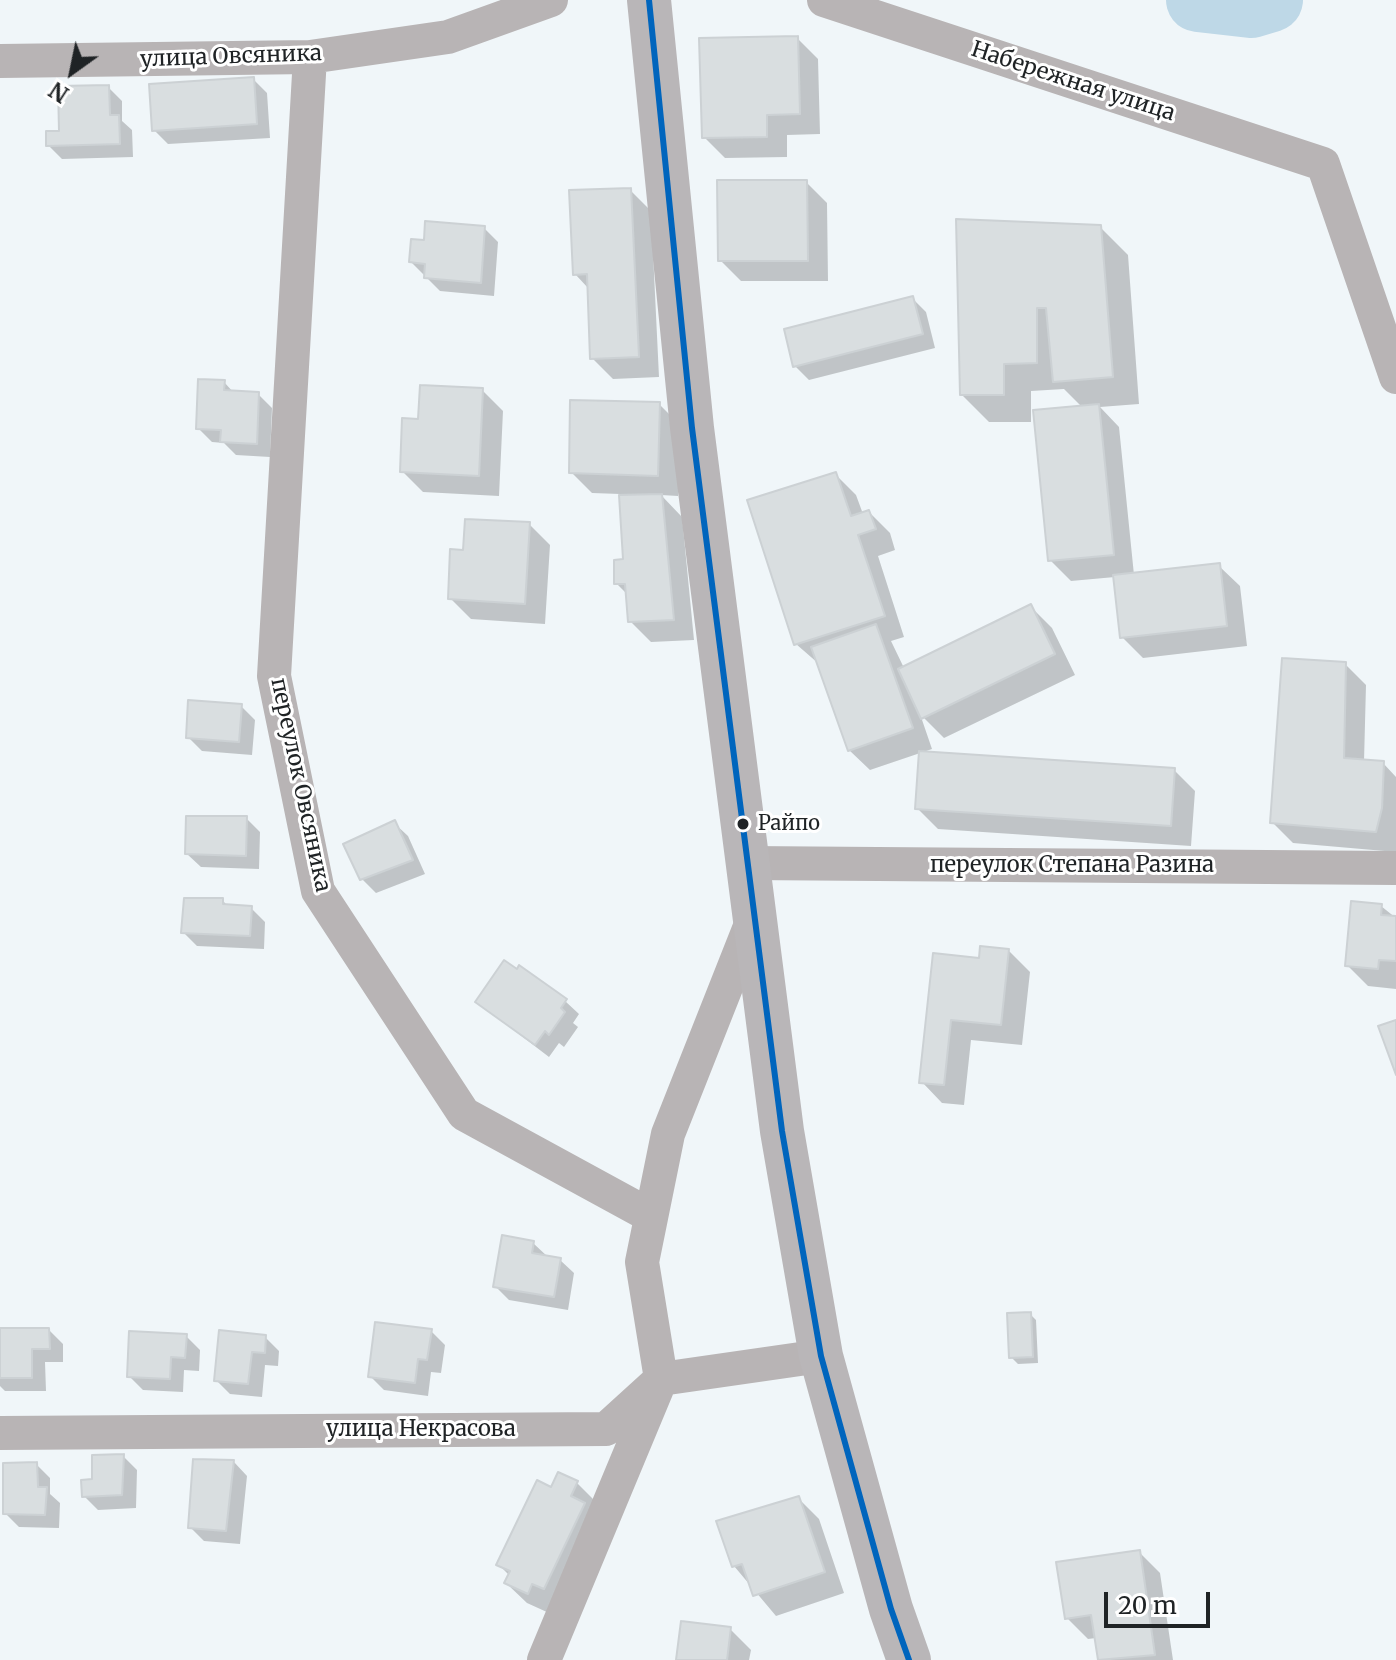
<!DOCTYPE html>
<meta charset="utf-8">
<style>
body{margin:0}
#map{position:relative;width:1396px;height:1660px;overflow:hidden;background:#f0f6f9;font-family:Merriweather,serif}
canvas{display:block}
.north{position:absolute;left:32px;top:32px;width:80px;height:80px;-webkit-text-stroke:6px #fff;paint-order:stroke;rotate:213deg;font-size:22px;font-weight:700;line-height:32px;text-align:center;color:#1f2325}
.north::after{content:'';display:block;margin:auto;width:28px;height:36px;background:#1f2325;clip-path:polygon(50% 0,100% 100%,50% 72%,0 100%)}
.scale{position:absolute;left:1104px;top:1592px;width:106px;height:36px;box-sizing:border-box;border:4px solid #1f2325;border-top:0;padding-left:10px;font-size:24px;line-height:28px;white-space:nowrap;color:#1f2325;-webkit-text-stroke:6px #fff;paint-order:stroke}
</style>
<div id="map">
<canvas width="1396" height="1660"></canvas>
<div class="north">N</div>
<div class="scale">20 m</div>
</div>
<script>
const ctx = document.querySelector('canvas').getContext('2d');
ctx.lineJoin = 'round';
function fillPath(path, color) { ctx.fillStyle = color; ctx.fill(path, 'evenodd'); }
const poly = rows => new Path2D(rows.map(r => 'M' + r).join(''));
function trace(path, color, width, dash) { ctx.strokeStyle = color; ctx.lineWidth = width; ctx.lineCap = dash ? 'butt' : 'round'; ctx.setLineDash(dash || []); ctx.stroke(path); }
function drawText(font, color, halo, rows, align = 'center') {
  ctx.font = font + ' Merriweather,serif'; ctx.lineWidth = 6; ctx.setLineDash([]); ctx.textBaseline = 'middle'; ctx.strokeStyle = halo; ctx.fillStyle = color; for (const [text, x, y, turn = 0] of rows) {
    ctx.save(); ctx.translate(x, y); ctx.rotate((+turn || 0) * Math.PI / 180); ctx.textAlign = isNaN(turn) ? turn : align; if (halo) ctx.strokeText(text, 0, 0); ctx.fillText(text, 0, 0); ctx.restore();
  }
}
fillPath(poly([
 [797,38,818,59,820,134,787,135,787,157,725,158,704,137],
 [253,79,267,93,270,138,168,144,154,130],
 [108,87,122,101,122,121,132,130,133,157,62,159,48,145],
 [806,182,827,203,828,281,741,281,720,260],
 [630,190,651,211,659,377,613,379,592,358,589,289,575,274],
 [1100,227,1128,255,1139,404,1100,407,1119,427,1134,575,1219,566,1240,586,1247,646,1143,658,1122,637,1115,577,1071,581,1050,560,1082,407,1064,389,1031,391,1031,422,989,422,962,395],
 [484,228,498,242,494,296,440,291,411,262,426,242],
 [912,298,926,312,935,348,809,380,795,366],
 [224,382,234,393,258,394,272,408,270,457,236,455,224,443,212,442,198,428],
 [482,390,503,411,499,496,423,492,402,471,420,421],
 [659,404,680,425,678,496,661,495,682,517,694,640,651,642,630,621,628,595,616,583,626,561,620,494,592,493,571,472],
 [835,474,856,495,863,514,869,512,890,533,895,550,878,556,904,637,891,641,904,668,1031,607,1052,628,1075,675,944,738,920,714,932,749,870,770,849,750,819,664,796,644],
 [529,524,550,545,545,624,471,619,450,598,465,552],
 [1345,664,1366,685,1364,762,1383,763,1396,777,1396,852,1293,843,1272,822],
 [241,706,255,720,252,755,202,751,188,737],
 [1174,770,1195,791,1191,846,938,829,917,808],
 [246,818,260,832,259,869,201,867,187,854],
 [394,823,408,836,425,874,376,893,362,879],
 [222,900,228,906,251,908,265,922,264,949,197,946,183,932],
 [1381,906,1396,918,1396,989,1368,986,1347,965],
 [1009,951,1030,972,1022,1045,971,1040,964,1105,942,1103,922,1082,935,955,981,960],
 [565,1001,579,1014,573,1023,578,1027,564,1047,559,1043,549,1057,477,1002],
 [533,1243,548,1257,560,1260,574,1273,568,1310,509,1300,495,1286],
 [1030,1314,1036,1320,1038,1363,1018,1364,1011,1357],
 [0,1330,49,1330,63,1344,63,1362,45,1362,46,1391,5,1391,0,1386],
 [431,1331,445,1345,441,1373,431,1372,428,1396,384,1390,370,1376],
 [186,1336,200,1350,199,1371,184,1370,183,1392,143,1390,129,1376],
 [265,1337,279,1351,278,1366,265,1365,262,1397,230,1394,216,1380],
 [123,1456,137,1470,136,1508,98,1510,84,1496,94,1481],
 [234,1462,247,1476,240,1544,204,1541,190,1527],
 [36,1464,50,1478,50,1494,60,1503,59,1528,19,1527,5,1513],
 [577,1483,598,1504,549,1613,527,1603,506,1583,510,1576,499,1565,552,1489],
 [798,1498,819,1519,844,1593,776,1616,734,1566],
 [1139,1552,1160,1573,1173,1660,1100,1660,1096,1638,1088,1639,1067,1618],
 [730,1629,751,1650,749,1660,678,1660]
]), '#0003');
trace(poly([
 [1198,0,1251,6,1271,0]
]), '#bed8e7', 64);
const building = poly([
 [798,36,800,114,767,115,767,137,702,138,699,38,798,36],
 [254,77,257,124,152,131,149,84,254,77],
 [109,85,110,115,119,115,120,144,46,146,46,131,59,131,58,86,109,85],
 [717,180,807,180,808,261,718,261,717,180],
 [631,188,639,357,590,359,587,274,573,275,569,190,631,188],
 [956,219,1101,225,1113,377,1053,382,1046,308,1037,308,1037,363,1004,364,1004,395,960,395,956,219],
 [425,221,485,226,481,283,424,278,425,264,409,262,411,239,424,240,425,221],
 [913,296,923,334,793,367,784,329,913,296],
 [198,379,225,380,224,390,259,392,257,444,220,442,221,430,196,429,198,379],
 [420,385,483,388,479,476,400,472,402,418,418,419,420,385],
 [570,400,660,402,658,476,569,473,570,400],
 [1099,404,1114,555,1048,561,1033,410,1099,404],
 [836,472,851,516,869,510,876,529,858,535,885,616,794,645,747,500,836,472],
 [662,494,674,620,628,622,625,584,614,584,614,560,623,559,619,495,662,494],
 [465,519,530,522,525,604,448,599,450,549,463,550,465,519],
 [1220,563,1227,626,1120,638,1113,575,1220,563],
 [1031,604,1055,654,921,719,898,669,1031,604],
 [876,624,913,728,848,751,811,647,876,624],
 [1282,658,1346,662,1344,758,1384,761,1382,808,1376,832,1270,823,1282,658],
 [188,700,242,704,239,742,186,738,188,700],
 [919,751,1175,768,1171,826,915,809,919,751],
 [186,816,247,816,246,856,185,854,186,816],
 [395,820,413,860,360,880,343,844,395,820],
 [184,898,223,898,223,904,252,906,250,936,181,933,184,898],
 [1351,901,1382,904,1381,915,1396,916,1396,961,1379,960,1378,969,1345,966,1351,901],
 [980,946,1009,949,1001,1025,951,1020,944,1085,919,1083,933,953,979,958,980,946],
 [504,960,517,969,519,965,567,999,561,1008,565,1012,549,1035,545,1031,535,1045,475,1002,504,960],
 [1396,1020,1396,1075,1378,1026,1396,1020],
 [502,1235,534,1241,532,1253,561,1258,554,1297,493,1287,502,1235],
 [1031,1312,1033,1357,1009,1358,1007,1313,1031,1312],
 [375,1322,432,1329,427,1360,418,1359,415,1383,368,1377,375,1322],
 [0,1328,49,1328,50,1349,32,1349,32,1378,0,1378,0,1328],
 [219,1330,266,1335,265,1353,252,1352,248,1384,214,1381,219,1330],
 [129,1331,187,1334,185,1358,171,1357,170,1379,127,1377,129,1331],
 [124,1454,122,1495,82,1497,81,1480,92,1479,92,1455,124,1454],
 [193,1459,234,1460,226,1531,188,1528,193,1459],
 [37,1462,38,1487,47,1487,45,1515,3,1514,3,1463,37,1462],
 [558,1472,578,1481,571,1496,585,1503,544,1589,532,1584,528,1594,504,1583,510,1571,496,1565,537,1480,551,1487,558,1472],
 [799,1496,825,1572,753,1596,742,1564,732,1567,716,1521,799,1496],
 [1140,1550,1155,1655,1098,1660,1091,1615,1065,1619,1056,1562,1140,1550],
 [681,1621,731,1627,727,1660,676,1660,681,1621]
]);
fillPath(building, '#d9dee0');
trace(building, '#ccd1d4', 2);
trace(poly([
 [824,0,1323,164,1396,377],
 [310,57,274,676,318,891,464,1114,651,1216],
 [0,61,310,57,448,37,551,0],
 [748,863,1396,868],
 [0,1433,606,1429,661,1379,821,1356],
 [544,1660,661,1379,642,1262,668,1134,755,914]
]), '#b8b4b5', 34);
trace(poly([
 [649,0,692,428,782,1131,821,1356,891,1609,909,1660]
]), '#b9b6b8', 44);
trace(poly([
 [649,0,692,428,782,1131,821,1356,891,1609,909,1660]
]), '#0065bd', 6);
for (const [x, y, r, color] of [
 [743,824,7,"#1f2325"]
]) { const dot = new Path2D(); dot.arc(x, y, r, 0, 2 * Math.PI); ctx.fillStyle = color; ctx.fill(dot); trace(dot, '#fff', 3); }
drawText('20px', '#1f2325', '#fff', [
 ["Райпо",758,824]
], 'left');
drawText('22px', '#1f2325', '#fff', [
 ["улица Овсяника",231,57,-2],
 ["Набережная улица",1073,82,18],
 ["переулок Овсяника",300,785,78],
 ["переулок Степана Разина",1072,866],
 ["улица Некрасова",421,1430]
]);
</script>
